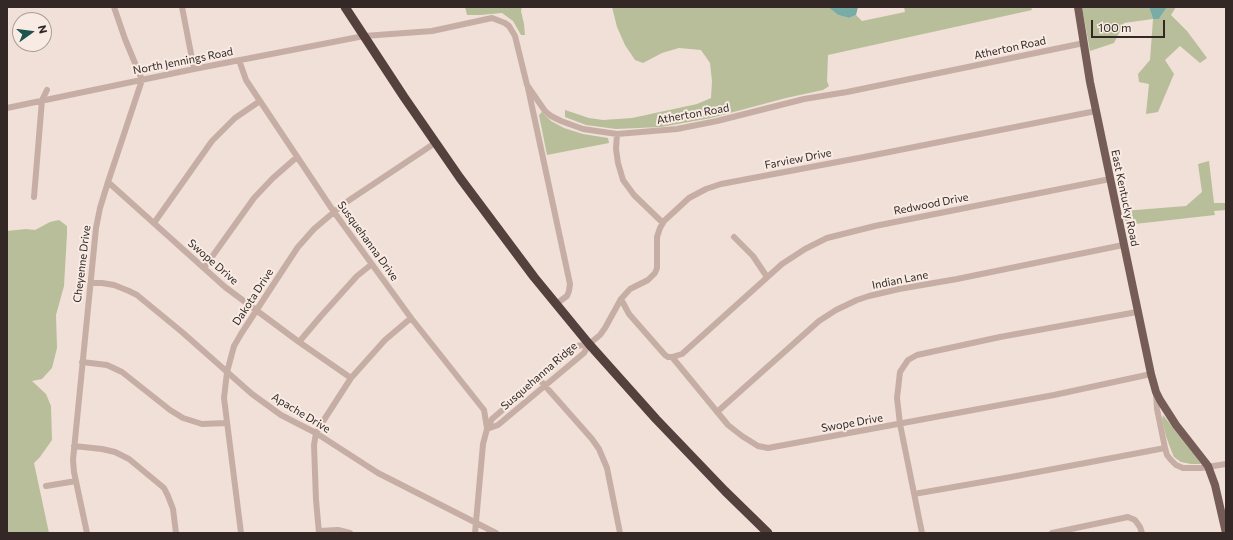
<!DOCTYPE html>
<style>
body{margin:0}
#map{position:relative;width:1233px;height:540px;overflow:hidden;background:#f0e0d8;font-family:Commissioner,sans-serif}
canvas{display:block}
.frame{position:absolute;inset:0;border:8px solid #332826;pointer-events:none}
.north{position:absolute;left:12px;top:12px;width:40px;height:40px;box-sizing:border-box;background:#f8ebe4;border:1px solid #a99d98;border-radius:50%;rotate:76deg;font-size:11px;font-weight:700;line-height:16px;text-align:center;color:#332826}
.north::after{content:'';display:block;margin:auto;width:14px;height:18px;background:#1d534d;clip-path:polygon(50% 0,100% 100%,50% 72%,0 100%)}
.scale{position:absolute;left:1091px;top:20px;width:74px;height:18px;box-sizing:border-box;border:2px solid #332826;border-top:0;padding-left:5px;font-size:12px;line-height:14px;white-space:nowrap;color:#332826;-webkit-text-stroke:3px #f8ebe4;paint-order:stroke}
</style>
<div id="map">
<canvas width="1233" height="540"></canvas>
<div class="frame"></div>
<div class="north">N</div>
<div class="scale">100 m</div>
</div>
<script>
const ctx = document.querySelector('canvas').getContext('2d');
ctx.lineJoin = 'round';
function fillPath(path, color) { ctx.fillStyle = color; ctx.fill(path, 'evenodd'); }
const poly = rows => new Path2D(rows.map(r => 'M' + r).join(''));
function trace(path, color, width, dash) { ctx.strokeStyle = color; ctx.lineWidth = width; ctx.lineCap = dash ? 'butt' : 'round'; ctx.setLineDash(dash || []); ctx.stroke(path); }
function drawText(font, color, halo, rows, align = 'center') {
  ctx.font = font + ' Commissioner,sans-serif'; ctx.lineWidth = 4; ctx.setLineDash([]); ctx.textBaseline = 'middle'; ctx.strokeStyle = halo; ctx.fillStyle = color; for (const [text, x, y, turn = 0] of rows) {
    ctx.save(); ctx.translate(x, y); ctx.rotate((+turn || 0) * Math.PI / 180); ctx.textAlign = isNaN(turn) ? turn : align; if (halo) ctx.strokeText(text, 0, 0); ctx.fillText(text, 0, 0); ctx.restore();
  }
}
fillPath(poly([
 [465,7,522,7,521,11,524,24,525,35,521,35,513,21,502,13,480,15,467,15],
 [612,7,828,7,838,15,849,18,856,15,862,21,905,12,904,7,1031,7,1032,10,828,55,827,81,829,86,823,90,786,98,711,118,661,127,616,129,586,125,565,117,565,110,589,118,603,120,632,118,697,104,711,98,712,81,710,63,701,50,679,48,662,53,643,63,635,60,625,45,617,27],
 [1082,7,1149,7,1153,19,1159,19,1167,7,1176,7,1171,15,1187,31,1207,58,1200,63,1180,46,1165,60,1174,74,1158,112,1146,114,1149,84,1139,82,1138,74,1150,60,1153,19,1124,23,1114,43,1090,51],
 [542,112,551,121,564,128,583,134,608,138,609,143,547,155,539,115],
 [1209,161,1214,203,1226,203,1226,210,1214,211,1215,215,1126,225,1123,211,1186,206,1202,192,1198,164],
 [59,220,67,226,67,234,64,286,56,315,57,348,52,368,42,379,32,381,46,394,51,406,52,440,40,457,34,463,49,533,7,533,7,231,26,229,35,230,50,222],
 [1163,415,1182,439,1201,464,1191,464,1181,462,1174,457,1171,450,1166,436,1162,420]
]), '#b8be99');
fillPath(poly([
 [828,7,858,7,856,15,849,18,838,15],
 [1149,7,1167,7,1159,19,1153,19]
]), '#78aca5');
trace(poly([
 [182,7,194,69],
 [239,60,246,80,334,212,411,318,484,410,487,428],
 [528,88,570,284,569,291,567,296,556,304],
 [7,108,194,69,364,36,432,31,492,18,505,23,509,26,515,36,527,85,545,111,551,116,561,121,583,129,617,134,677,129,717,121,804,99,847,92,1084,43],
 [617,134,616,149,618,163,623,180,634,195,663,223],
 [108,182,225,287,299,342,351,378],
 [34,197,42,100,47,90],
 [154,223,212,141,235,118,260,101],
 [734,237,753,256,767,277],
 [204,268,254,198,273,178,297,157],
 [90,283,102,283,114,285,129,291,137,295,182,332,252,394,281,415,316,433,378,473,496,533],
 [621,299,629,314,665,355,668,357,672,357,728,425,742,436,758,446,768,448,1054,395,1151,374],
 [299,342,321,316,357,276,372,264],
 [672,357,682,354,782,264,805,249,827,238,875,226,1110,179],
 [82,362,107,365,122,372,170,410,183,418,202,424,227,423],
 [539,379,592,439,599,449,607,468,620,533],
 [1156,394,1157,409,1165,448,1167,455,1171,460,1176,465,1183,468,1201,468,1226,464],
 [717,412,819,321,836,310,857,300,869,296,899,289,957,279,1123,245],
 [487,429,498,425,584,353,589,344],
 [74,446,102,449,115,452,129,459,152,478,164,488,168,496,173,509,176,533],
 [46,486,76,481],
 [914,494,1011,477,1165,448],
 [319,531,338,530,350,533],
 [87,533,74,472,73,460,96,228,100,208,108,182,142,80,125,39,114,7],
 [241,533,224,398,227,372,234,346,241,334,288,262,298,247,314,229,334,212,348,201,435,143],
 [319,533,316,500,314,445,316,433,320,426,351,378,385,340,411,318],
 [475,533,483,444,487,429,492,419,577,346,589,344,600,335,605,328,621,299,630,289,648,280,655,273,657,268,657,237,660,228,664,221,689,198,706,189,721,184,864,157,1096,111],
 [922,533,900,424,897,398,900,372,908,360,917,355,1000,337,1137,312],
 [1052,533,1128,517,1135,520,1140,527,1142,533]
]), '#c7aea5', 6);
trace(poly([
 [1078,7,1090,82,1151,374,1156,392,1160,400,1176,425,1208,466,1215,485,1226,533]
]), '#755c57', 8);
trace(poly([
 [345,7,404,97,460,178,534,277,589,344,656,419,725,491,768,533]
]), '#54403d', 9);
drawText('11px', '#332826', '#f8ebe4', [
 ["Atherton Road",1010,48,-12],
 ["North Jennings Road",183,61,-11],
 ["Atherton Road",693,114,-10],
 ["Farview Drive",798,159,-11],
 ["East Kentucky Road",1125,198,78],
 ["Redwood Drive",931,204,-11],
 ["Susquehanna Drive",368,241,54],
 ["Swope Drive",213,262,41],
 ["Cheyenne Drive",82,264,-83],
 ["Indian Lane",900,280,-11],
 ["Dakota Drive",253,297,-57],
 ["Susquehanna Ridge",539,376,-41],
 ["Apache Drive",301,413,31],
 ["Swope Drive",852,423,-10]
]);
</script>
